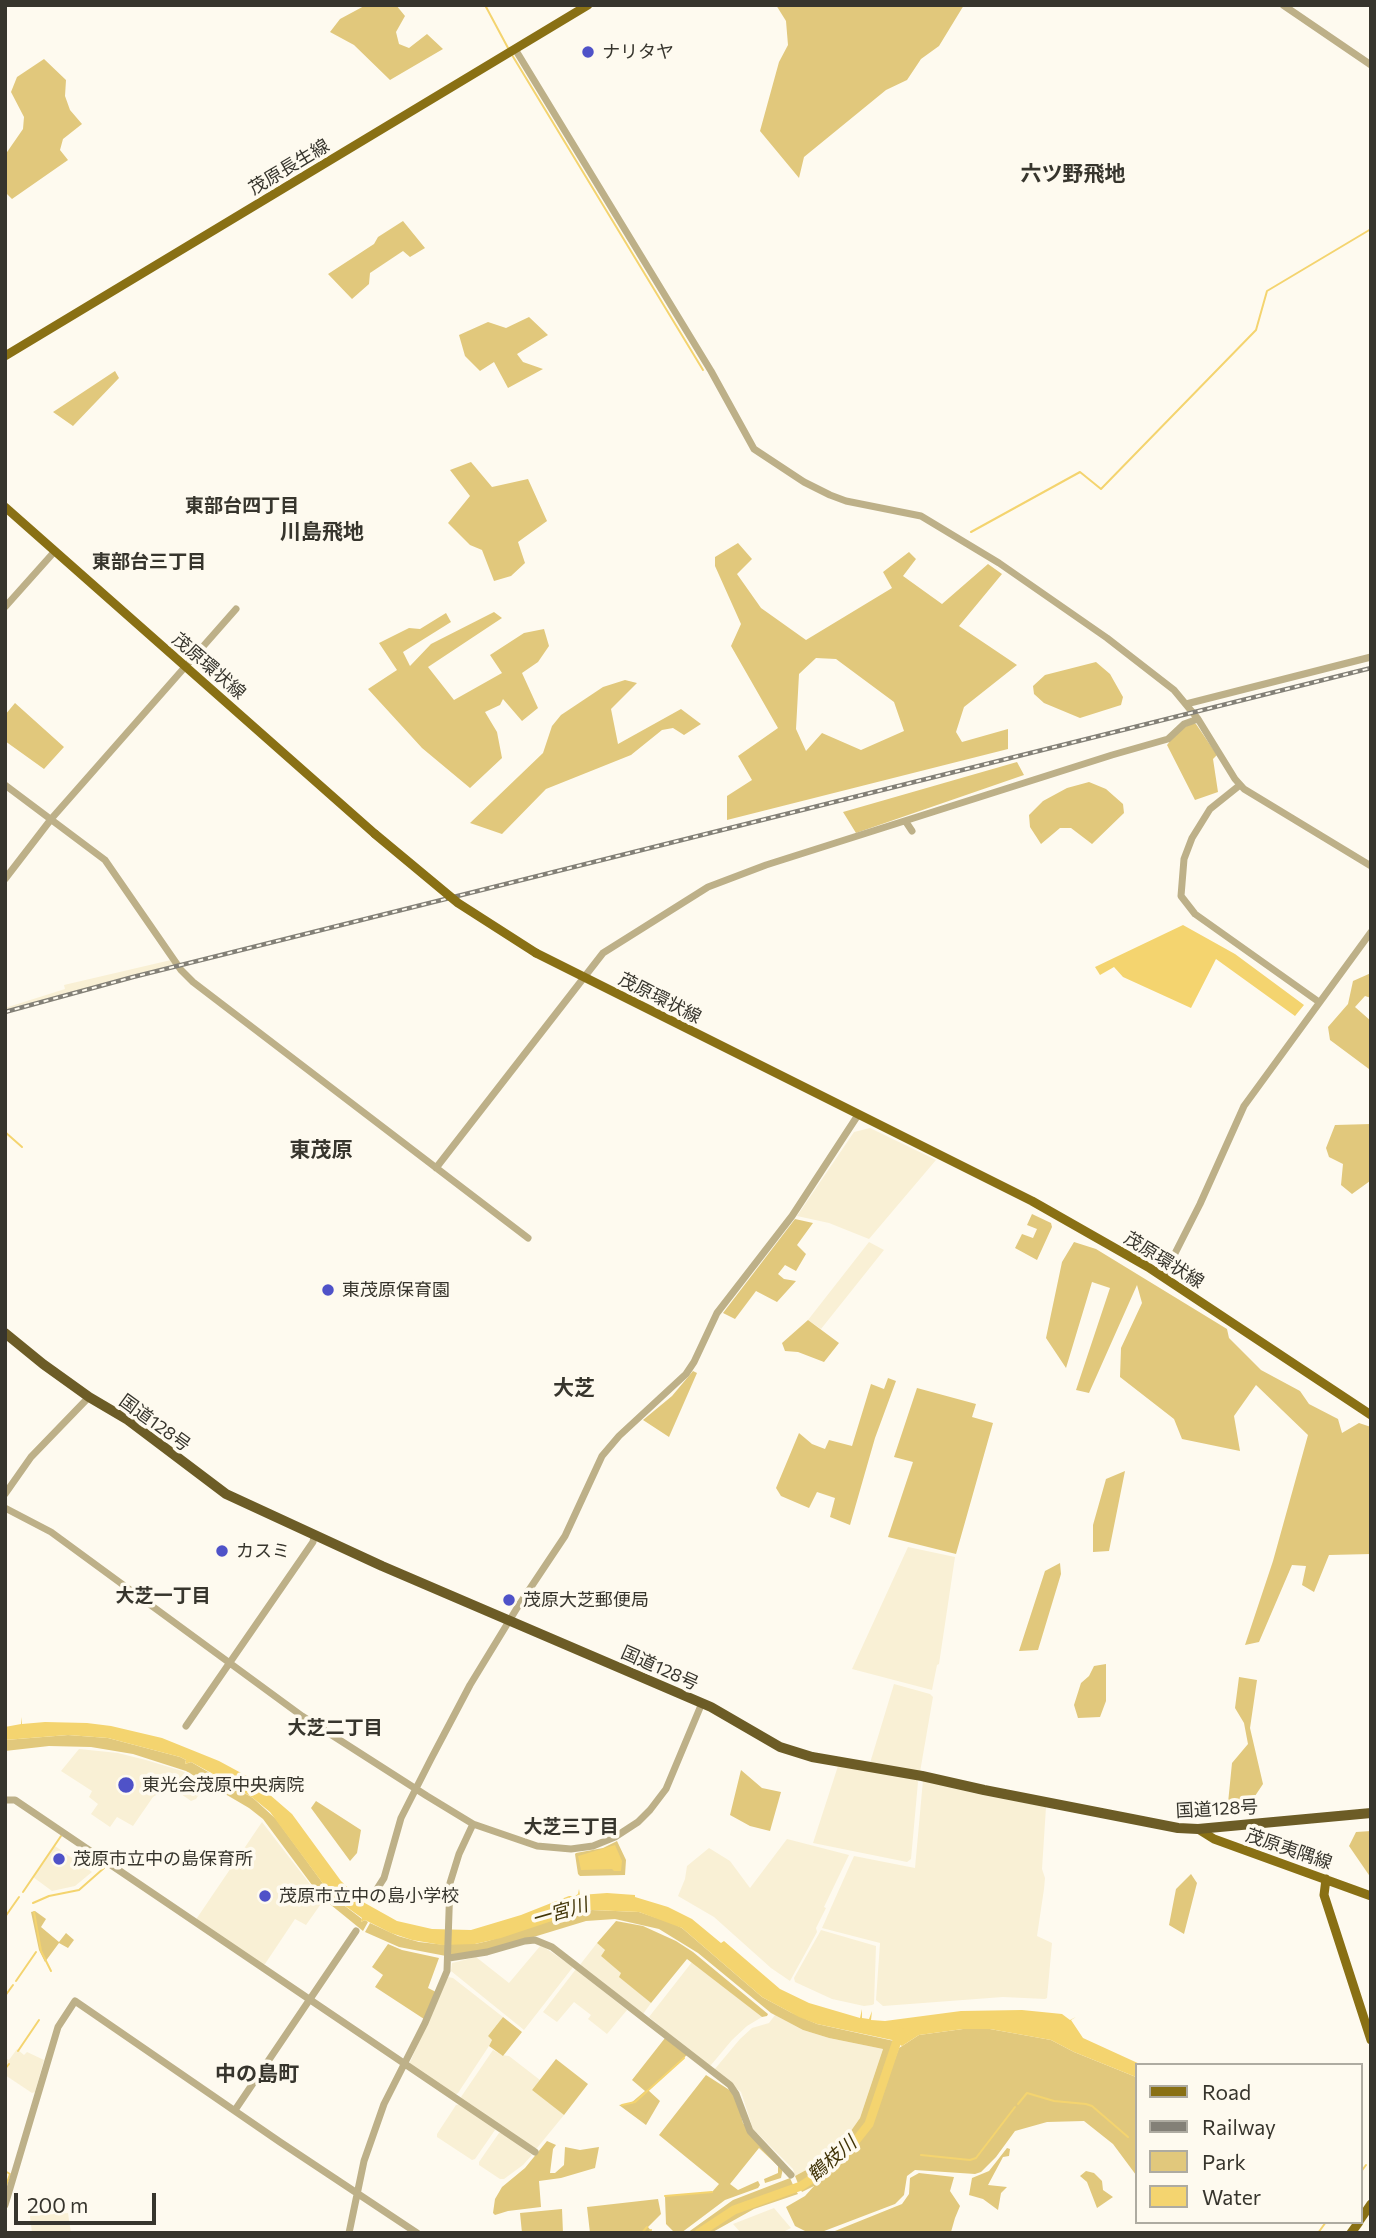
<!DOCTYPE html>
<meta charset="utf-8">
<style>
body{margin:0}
#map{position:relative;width:1376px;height:2238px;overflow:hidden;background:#fefaef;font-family:Commissioner,sans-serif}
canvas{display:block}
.frame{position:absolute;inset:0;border:7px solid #37352d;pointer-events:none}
.legend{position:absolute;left:1135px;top:2063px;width:228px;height:161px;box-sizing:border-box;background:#fefaef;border:2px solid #aeaba1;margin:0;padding:9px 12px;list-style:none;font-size:21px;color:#37352d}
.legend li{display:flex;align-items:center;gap:14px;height:35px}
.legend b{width:35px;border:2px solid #aeaba1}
.scale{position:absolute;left:14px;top:2193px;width:142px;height:32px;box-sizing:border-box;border:4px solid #37352d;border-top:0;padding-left:9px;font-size:21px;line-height:24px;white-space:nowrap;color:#37352d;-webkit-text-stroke:5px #fefaef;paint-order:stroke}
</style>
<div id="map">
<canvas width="1376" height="2238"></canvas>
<div class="frame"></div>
<ul class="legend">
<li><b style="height:9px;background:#897014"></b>Road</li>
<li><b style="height:9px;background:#838077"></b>Railway</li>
<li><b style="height:19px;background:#e1c87c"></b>Park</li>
<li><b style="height:19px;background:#f4d46f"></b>Water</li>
</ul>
<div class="scale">200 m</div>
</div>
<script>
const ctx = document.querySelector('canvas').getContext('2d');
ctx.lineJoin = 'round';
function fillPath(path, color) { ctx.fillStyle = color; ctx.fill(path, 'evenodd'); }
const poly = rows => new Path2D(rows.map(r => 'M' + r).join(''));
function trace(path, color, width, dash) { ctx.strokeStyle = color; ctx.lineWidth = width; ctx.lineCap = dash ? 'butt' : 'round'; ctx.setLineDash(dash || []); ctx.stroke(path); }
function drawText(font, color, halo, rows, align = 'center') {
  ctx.font = font + ' Commissioner,"Noto Sans JP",sans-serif'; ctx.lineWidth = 7; ctx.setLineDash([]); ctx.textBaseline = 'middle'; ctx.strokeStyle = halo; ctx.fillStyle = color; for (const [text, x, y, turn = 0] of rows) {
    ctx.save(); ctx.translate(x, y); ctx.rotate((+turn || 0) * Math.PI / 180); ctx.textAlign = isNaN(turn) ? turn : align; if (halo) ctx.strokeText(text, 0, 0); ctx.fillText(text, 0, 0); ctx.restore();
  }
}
fillPath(poly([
 [171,960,176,967,5,1014,5,1008,65,989,64,985],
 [870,1128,936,1160,869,1239,829,1223,797,1216,854,1132],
 [869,1242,884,1250,821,1329,808,1320],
 [908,1547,955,1557,939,1664,937,1665,932,1690,852,1669],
 [894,1684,930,1694,933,1697,920,1772,870,1763],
 [79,1749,118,1753,146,1760,182,1771,206,1784,196,1799,191,1801,171,1787,177,1787,179,1781,153,1797,133,1826,117,1817,110,1827,91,1814,98,1804,89,1797,92,1791,61,1771],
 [838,1766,916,1779,918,1782,911,1859,907,1862,813,1843],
 [923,1780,973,1793,1046,1807,1042,1869,1045,1878,1044,1889,1037,1936,1052,1943,1047,1998,1045,1999,1003,1997,883,2006,876,2000,880,1943,822,1928,854,1856,915,1868],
 [262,1822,323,1901,306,1925,295,1919,265,1964,262,1965,197,1921,197,1918],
 [787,1839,849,1855,824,1907,826,1908,816,1928,817,1932,790,1981,771,1968,714,1917,678,1896,685,1879,687,1866,709,1848,730,1861,750,1888],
 [54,1846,55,1846,92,1872,75,1886,52,1891,33,1877],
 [821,1930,876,1946,874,2004,872,2005,864,2006,832,1999,795,1982,794,1978],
 [597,1943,605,1950,601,1956,622,1973,620,1977,651,2003,643,2014,579,1966],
 [541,1945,573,1967,524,2030,451,1971,452,1963,476,1957,509,1983],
 [692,1962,762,2017,747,2026,732,2040,711,2065,707,2066,649,2017],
 [576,1969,627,2010,607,2034,588,2019,591,2015,574,2002,557,2022,543,2012],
 [448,1977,453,1978,503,2017,488,2036,492,2040,489,2046,458,2093,455,2095,410,2065,410,2062],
 [775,2015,803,2030,829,2038,883,2049,860,2118,841,2145,819,2163,795,2176,793,2169,753,2129,741,2092,714,2070,740,2039,752,2028,769,2023],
 [17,2049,24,2055,27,2052,44,2060,35,2092,32,2093,5,2075,5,2058,9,2060],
 [493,2050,502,2055,509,2056,540,2080,532,2090,564,2115,537,2148,534,2148,462,2100,461,2097],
 [460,2104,494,2127,495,2130,475,2159,472,2160,437,2137,437,2134,456,2105],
 [499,2133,503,2133,532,2155,523,2165,504,2179,500,2179,479,2165,479,2162],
 [774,2208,791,2228,781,2233,741,2233,733,2224],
 [68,2213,71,2233,32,2233,30,2216]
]), '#f9f0d5');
fillPath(poly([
 [366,5,396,5,405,16,396,32,399,44,409,48,427,34,443,49,390,80,354,45,330,32,340,19],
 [776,5,964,5,939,46,921,59,907,80,886,90,804,157,799,178,760,131,779,62,788,45,786,21],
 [44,59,66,80,65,96,70,110,82,124,63,139,60,150,68,160,12,199,5,192,5,155,23,129,24,117,11,92,17,77],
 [403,221,425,248,410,257,403,251,370,273,369,284,352,299,328,274,374,244,378,237],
 [529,317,548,335,517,354,523,362,543,369,508,388,494,362,480,371,465,356,459,335,488,322,506,328],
 [115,371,119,378,73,426,53,412],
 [471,462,492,487,528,479,547,521,518,542,525,563,511,576,494,581,482,550,470,545,448,523,470,496,450,470],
 [738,543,752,559,737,574,761,608,806,640,892,588,883,572,909,552,916,559,903,576,942,604,988,564,1002,574,959,626,1017,665,964,707,956,732,962,742,1008,729,1008,749,727,820,727,796,752,780,738,756,778,728,731,646,741,624,715,566,715,557],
 [816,658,836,659,894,702,904,731,861,750,822,733,806,751,796,729,799,674],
 [494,612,502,618,428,667,454,700,502,673,490,655,524,633,544,629,549,646,538,662,522,673,538,708,522,721,503,699,500,705,485,712,497,732,502,758,470,788,422,748,368,689,397,670,379,643,409,628,420,629,446,613,451,622,403,652,410,666,431,644],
 [1096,662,1110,674,1123,697,1121,705,1080,718,1044,703,1034,694,1033,686,1045,675],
 [625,680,637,683,611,709,618,744,681,709,701,724,684,735,673,728,662,730,631,755,546,789,502,834,470,823,543,753,552,726,561,715,603,687],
 [15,703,64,747,44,769,5,741,5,715],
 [1192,723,1196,724,1217,755,1213,759,1218,792,1195,800,1167,745,1178,731],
 [1017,762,1024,775,856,833,843,812],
 [1089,782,1106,789,1123,804,1124,813,1092,844,1071,828,1060,828,1041,844,1030,827,1029,815,1043,801,1067,788],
 [1371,973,1371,998,1365,996,1355,1007,1371,1021,1369,1069,1330,1040,1328,1027,1348,1004,1353,981],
 [1371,1124,1371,1178,1370,1181,1352,1194,1341,1185,1343,1164,1329,1157,1326,1148,1335,1125],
 [1032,1214,1051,1223,1052,1227,1037,1260,1015,1248,1022,1234,1033,1238,1037,1229,1027,1225],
 [795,1219,813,1223,797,1245,806,1254,796,1271,785,1265,778,1274,784,1279,796,1281,777,1302,756,1291,735,1319,723,1313],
 [1074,1242,1096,1249,1227,1329,1229,1338,1261,1370,1300,1391,1309,1404,1338,1419,1342,1433,1359,1423,1371,1427,1371,1554,1329,1555,1314,1592,1302,1585,1306,1566,1292,1565,1259,1642,1245,1645,1273,1561,1308,1435,1256,1385,1234,1416,1240,1451,1182,1439,1174,1419,1120,1377,1121,1348,1142,1303,1137,1285,1089,1393,1076,1390,1110,1288,1092,1282,1066,1368,1046,1338,1062,1262],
 [808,1320,839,1343,824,1362,798,1352,785,1351,782,1343],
 [693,1371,697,1373,669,1437,643,1420,672,1396],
 [888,1378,896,1381,875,1438,850,1525,830,1517,835,1498,817,1492,809,1508,781,1496,776,1488,799,1433,812,1444,825,1449,829,1440,852,1446,871,1384,884,1389],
 [917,1388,976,1404,972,1417,993,1423,956,1554,888,1537,913,1462,894,1457],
 [1125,1471,1109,1551,1093,1552,1093,1525,1106,1479],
 [1060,1563,1061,1574,1038,1650,1019,1651,1045,1571],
 [1106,1664,1106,1701,1100,1717,1078,1718,1074,1705,1081,1683,1089,1676,1094,1666],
 [1239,1677,1257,1680,1250,1728,1263,1784,1251,1802,1228,1803,1232,1763,1248,1744,1244,1723,1235,1708],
 [68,1735,108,1738,180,1757,186,1760,185,1764,191,1762,253,1798,276,1819,327,1889,341,1903,362,1919,361,1922,365,1920,368,1922,363,1931,331,1905,315,1889,263,1819,249,1808,186,1771,133,1754,91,1747,49,1746,5,1751,5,1740],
 [741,1770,762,1788,781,1792,770,1831,750,1826,730,1815],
 [316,1801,361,1830,357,1853,350,1861,311,1808],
 [1371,1831,1371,1878,1349,1846,1356,1832],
 [617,1841,626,1860,625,1875,580,1876,578,1874,575,1854,576,1853,603,1848],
 [1191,1874,1197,1883,1184,1934,1169,1925,1176,1889],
 [592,1910,639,1912,672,1923,682,1928,762,1997,790,2012,817,2024,894,2041,895,2048,867,2124,853,2144,830,2166,799,2186,795,2176,819,2163,841,2145,860,2118,883,2049,829,2038,803,2030,771,2013,698,1953,659,1929,615,1919,586,1921,504,1946,450,1956,451,1944,475,1944,488,1941,554,1919],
 [35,1911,46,1919,41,1927,59,1942,66,1933,74,1940,68,1948,59,1943,45,1962,39,1950,31,1912],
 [616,1921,643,1926,676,1941,693,1952,768,2014,767,2016,762,2017,687,1959,651,2003,619,1977,621,1973,601,1956,605,1950,597,1943],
 [370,1923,398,1936,419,1942,446,1945,446,1956,399,1947,365,1932],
 [388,1944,402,1950,439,1958,428,1988,436,1992,424,2019,375,1987,383,1975,372,1967],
 [503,2017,522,2032,503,2056,489,2046,492,2040,488,2036],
 [963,2029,990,2029,1051,2040,1074,2052,1136,2077,1136,2175,1113,2144,1084,2121,1047,2122,1015,2131,996,2157,981,2172,975,2174,915,2170,907,2176,904,2195,895,2204,819,2233,807,2232,795,2226,786,2207,805,2196,814,2186,802,2192,800,2188,832,2167,860,2139,873,2117,899,2048,919,2035],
 [665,2038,687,2055,648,2090,660,2101,646,2125,619,2105,631,2103,645,2091,632,2080],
 [556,2059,588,2084,564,2115,532,2090],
 [706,2075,731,2091,737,2101,743,2123,783,2168,781,2178,765,2183,764,2179,778,2173,778,2166,759,2148,730,2184,738,2190,758,2181,760,2185,758,2188,725,2200,681,2233,675,2233,666,2224,665,2196,712,2192,719,2184,659,2135],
 [547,2141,556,2145,553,2149,550,2173,555,2173,564,2165,565,2147,580,2150,599,2147,595,2168,561,2178,539,2181,541,2207,508,2211,495,2215,493,2213,495,2199,502,2187,525,2168],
 [1007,2148,1010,2149,1009,2156,1003,2157,988,2185,1007,2187,1001,2193,998,2210,983,2199,969,2195,972,2178,989,2171],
 [1086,2171,1094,2173,1102,2181,1103,2190,1113,2197,1097,2208,1087,2182,1080,2176],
 [919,2173,954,2177,950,2191,960,2206,955,2218,951,2232,953,2233,830,2233,902,2204,909,2194,910,2178],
 [790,2178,794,2187,735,2208,696,2233,687,2233,733,2200],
 [795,2189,798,2194,754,2209,711,2233,701,2233,739,2209],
 [658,2199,661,2214,648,2227,653,2233,590,2233,587,2207],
 [562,2209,563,2233,522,2233,520,2213]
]), '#e1c87c');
fillPath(poly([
 [1183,925,1235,954,1304,1005,1295,1016,1216,959,1191,1008,1123,977,1114,967,1100,975,1095,967],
 [21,1717,22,1724,45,1722,87,1723,111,1726,162,1738,219,1761,256,1781,255,1783,261,1787,264,1783,262,1788,292,1814,341,1881,363,1902,397,1921,432,1929,471,1930,521,1915,569,1896,575,1896,578,1894,579,1889,580,1895,607,1893,635,1895,635,1897,668,1907,692,1919,721,1943,724,1941,780,1989,809,2003,860,2018,862,2009,862,2018,869,2019,872,2011,871,2020,885,2021,961,2011,1022,2010,1062,2014,1070,2020,1076,2017,1071,2020,1083,2038,1142,2065,1136,2065,1136,2077,1074,2052,1051,2040,990,2029,963,2029,919,2035,902,2046,892,2040,817,2024,799,2017,762,1997,682,1928,639,1912,592,1910,576,1913,501,1938,475,1944,442,1945,412,1940,391,1933,365,1920,361,1922,362,1918,341,1903,327,1889,270,1812,253,1798,215,1775,191,1762,185,1764,186,1760,180,1757,108,1738,68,1735,5,1740,5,1727,21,1724],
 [615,1845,622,1861,621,1871,614,1871,612,1869,581,1870,578,1856]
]), '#f4d46f');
trace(poly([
 [485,5,508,48],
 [512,55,703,370],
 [971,532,1080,472,1101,489,1256,330,1267,291,1371,229],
 [5,1132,22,1147],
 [23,1892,61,1836],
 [33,1903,49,1896,79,1890,104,1868],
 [34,1912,41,1951,51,1971],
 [5,1917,19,1897],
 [16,1981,36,1952],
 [5,1996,13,1985],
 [18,2051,39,2020],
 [5,2069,9,2064],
 [1018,2104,1027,2093,1054,2101,1086,2104,1092,2106,1128,2137],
 [622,2105,635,2102,684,2058],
 [921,2155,970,2160,976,2158,1015,2107],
 [5,2171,10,2174,5,2189],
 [1360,2173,1366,2165],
 [665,2196,712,2192],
 [642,2233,647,2227],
 [648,2233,651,2230],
 [1318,2233,1326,2222]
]), '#f4d46f', 2);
trace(poly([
 [699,2233,734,2210,801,2186,830,2167,846,2153,869,2124,900,2032]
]), '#f4d46f', 9);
trace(poly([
 [1283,5,1371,65],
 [515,49,711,371,754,449,804,482,830,495,846,501,921,516,999,563,1107,638,1174,690,1198,719,1235,779,1244,789,1371,866],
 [5,607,55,551],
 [1186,704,1371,657],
 [5,785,105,860,181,970,193,982,528,1238],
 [1240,785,1210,809,1192,838,1184,859,1181,896,1195,914,1319,1002],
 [906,822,912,831],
 [5,879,52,818,236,609],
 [436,1168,603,953,708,887,766,865,1112,755,1168,739,1184,724,1198,719],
 [1163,1277,1200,1204,1244,1106,1371,932],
 [5,1494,31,1457,89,1397],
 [5,1508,51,1532,302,1716,427,1796,473,1824,537,1846,571,1849,593,1846,615,1837,638,1822,650,1810,666,1789,702,1703],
 [186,1726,313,1542,314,1536],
 [5,1800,15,1800,535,2152],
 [377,1889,384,1878,401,1818,431,1759,470,1685,517,1608,565,1536,602,1456,619,1436,686,1374,694,1362,717,1313,792,1216,858,1115],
 [449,1958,487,1952,525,1941,535,1940,552,1947,730,2085,736,2094,750,2131,791,2175],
 [235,2110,356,1931],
 [5,2205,58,2027,75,2001,280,2142,417,2233],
 [349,2233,364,2161,384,2104,425,2023,447,1971,450,1883,459,1854,473,1824]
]), '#bdb088', 7);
trace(poly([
 [5,356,588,5],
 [5,507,375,834],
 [536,953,1032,1201,1148,1267,1371,1415],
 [1198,1829,1214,1839,1371,1896],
 [1326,1879,1324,1895,1371,2040],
 [1360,2220,1371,2204],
 [1351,2233,1359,2222]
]), '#897014', 9);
trace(poly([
 [5,1333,43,1364,89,1397,128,1420,226,1494,382,1566,711,1707,780,1747,812,1757,922,1776,984,1790,1178,1828,1198,1829,1371,1813]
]), '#6c5c26', 10);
const rail = poly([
 [5,1012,133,977,1371,668]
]);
trace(rail, '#838077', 4.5);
trace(rail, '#fefaef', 2, [5]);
trace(poly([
 [375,834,458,903,536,953]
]), '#897014', 9);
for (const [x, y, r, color] of [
 [588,52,7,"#4f52c8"],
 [328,1290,7,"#4f52c8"],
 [222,1551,7,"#4f52c8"],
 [509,1600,7,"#4f52c8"],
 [126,1785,9,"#4f52c8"],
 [59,1859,7,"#4f52c8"],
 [265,1896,7,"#4f52c8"]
]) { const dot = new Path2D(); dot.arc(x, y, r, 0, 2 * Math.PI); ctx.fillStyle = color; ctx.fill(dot); trace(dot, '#fefaef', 2.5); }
drawText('18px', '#37352d', '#fefaef', [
 ["ナリタヤ",602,52],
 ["東茂原保育園",342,1290],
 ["カスミ",236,1551],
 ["茂原大芝郵便局",523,1600],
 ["東光会茂原中央病院",142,1785],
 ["茂原市立中の島保育所",73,1859],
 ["茂原市立中の島小学校",279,1896]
], 'left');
drawText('18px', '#37352d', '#fefaef', [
 ["茂原長生線",289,167,-31],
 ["茂原環状線",209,666,41],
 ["茂原環状線",660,998,27],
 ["茂原環状線",1164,1260,32],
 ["国道128号",155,1423,36],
 ["国道128号",660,1668,24],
 ["国道128号",1217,1809,-3],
 ["茂原夷隅線",1289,1849,19]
]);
drawText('bold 19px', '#37352d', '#fefaef', [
 ["東部台四丁目",242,506],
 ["東部台三丁目",149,562],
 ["大芝一丁目",163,1596],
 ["大芝二丁目",335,1728],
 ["大芝三丁目",571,1827]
]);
drawText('italic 19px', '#423508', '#fefaef', [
 ["一宮川",560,1912,-16],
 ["鶴枝川",832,2159,-41]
]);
drawText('bold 21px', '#37352d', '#fefaef', [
 ["六ツ野飛地",1073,174],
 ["川島飛地",322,532],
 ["東茂原",321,1150],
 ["大芝",574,1388],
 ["中の島町",257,2074]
]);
</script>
